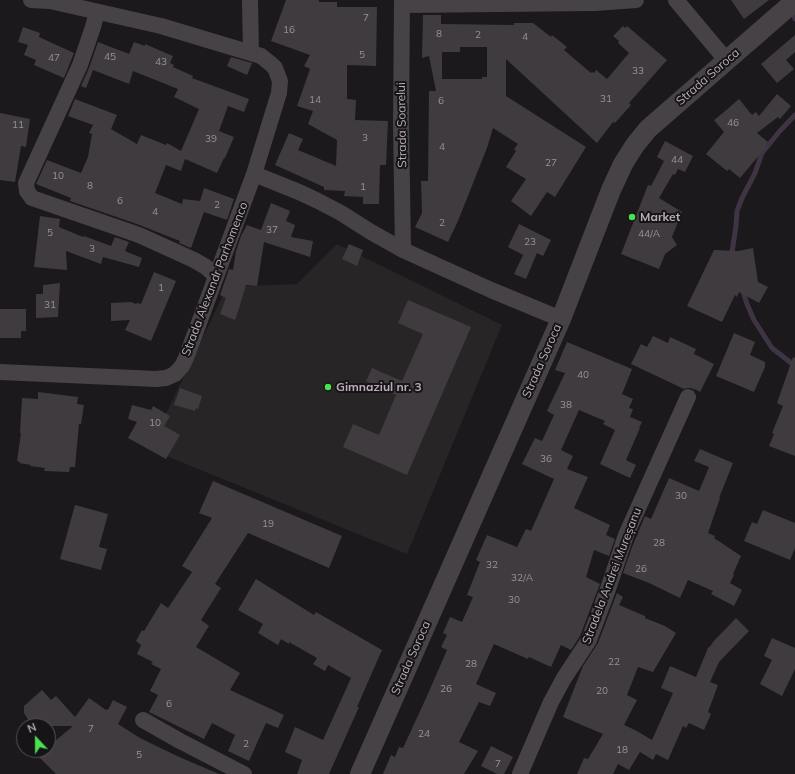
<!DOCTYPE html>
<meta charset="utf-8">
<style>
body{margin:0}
#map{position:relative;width:795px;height:774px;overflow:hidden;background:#1b191b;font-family:Mulish,sans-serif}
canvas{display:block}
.north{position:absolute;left:16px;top:718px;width:40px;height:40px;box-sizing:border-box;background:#161416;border:1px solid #575157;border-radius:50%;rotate:338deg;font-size:11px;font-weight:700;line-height:16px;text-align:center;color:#b9adb9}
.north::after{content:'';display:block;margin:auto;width:14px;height:18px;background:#4ce04e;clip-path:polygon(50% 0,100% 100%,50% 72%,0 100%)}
</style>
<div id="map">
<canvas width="795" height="774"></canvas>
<div class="north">N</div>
</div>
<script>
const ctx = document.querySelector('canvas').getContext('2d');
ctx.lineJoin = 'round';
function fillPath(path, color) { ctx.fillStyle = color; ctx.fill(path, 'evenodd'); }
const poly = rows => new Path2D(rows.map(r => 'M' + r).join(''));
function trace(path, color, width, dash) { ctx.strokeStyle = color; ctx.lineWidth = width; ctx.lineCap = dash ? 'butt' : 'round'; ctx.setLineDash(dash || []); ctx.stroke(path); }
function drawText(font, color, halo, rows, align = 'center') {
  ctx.font = font + ' Mulish,sans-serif'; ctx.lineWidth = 4; ctx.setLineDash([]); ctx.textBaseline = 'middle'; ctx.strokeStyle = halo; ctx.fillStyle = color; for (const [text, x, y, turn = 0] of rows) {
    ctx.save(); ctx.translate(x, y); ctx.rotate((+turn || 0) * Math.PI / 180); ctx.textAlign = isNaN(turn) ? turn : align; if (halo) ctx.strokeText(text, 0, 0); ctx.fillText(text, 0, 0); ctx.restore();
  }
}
fillPath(poly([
 [337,244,502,325,407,554,149,449,227,287,297,284]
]), '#282527');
trace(poly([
 [792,10,795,19],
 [733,256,732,252,736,226,737,211,742,198,755,173,762,153,779,132,795,115],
 [742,288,747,304,754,320,772,348,795,366]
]), '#3f3443', 5);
fillPath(poly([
 [286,0,319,0,319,2,337,2,337,7,377,7,376,66,347,65,347,99,356,100,355,120,388,121,386,165,380,165,379,204,363,204,363,197,344,196,345,191,324,190,324,187,275,165,289,133,303,139,298,150,336,166,337,140,308,124,313,111,297,106,310,69,304,66,310,55,271,41],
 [731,0,769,0,744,19],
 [423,15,441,15,441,24,514,25,514,23,533,23,551,37,552,35,567,47,564,50,591,73,592,72,594,73,596,70,607,79,629,53,618,43,619,41,613,36,623,26,625,28,627,26,667,60,629,103,631,105,615,123,613,122,597,143,506,59,506,96,586,147,555,197,547,192,531,216,511,201,526,179,506,167,516,151,514,149,518,144,493,128,487,148,458,221,448,242,415,227,422,213,421,181,428,181,429,91,436,91,429,56,422,58],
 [460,47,487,47,487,77,482,77,482,79,442,79,442,52,460,52],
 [23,27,40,33,39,37,74,53,64,78,34,65,36,60,24,55,28,45,18,42],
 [795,35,795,52,786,60,794,69,777,83,761,64],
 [98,42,129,54,134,42,145,46,145,44,173,56,170,63,174,65,173,67,193,76,192,78,249,99,244,112,228,106,219,131,234,137,225,158,224,158,217,173,185,159,181,171,166,165,155,193,182,204,183,199,200,201,204,188,234,199,227,220,204,212,191,248,179,243,180,241,137,224,70,201,71,198,36,184,47,160,81,173,88,157,92,134,89,133,93,125,68,116,75,99,117,115,111,129,137,144,141,135,166,145,167,143,181,151,199,109,174,97,178,89,133,71,129,84,93,70,86,88,81,86,89,68],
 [231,57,252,63,247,75,227,66],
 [777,94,791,106,780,119,778,117,757,133,768,142,765,146,766,147,740,178,729,169,727,171,706,154,724,132,714,120,724,112,739,99,752,115,756,112,759,116],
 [0,113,30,119,26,147,21,146,15,182,0,180],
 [665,141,693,156,685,172,678,169,675,175,673,174,659,198,682,212,672,237,677,245,665,254,659,269,621,254,648,185,651,186,664,161,657,157],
 [271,203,290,211,286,221,295,225,291,237,313,241,310,257,264,242,257,286,246,285,240,305,235,320,220,314,226,298,220,295,229,269,233,270,236,251,241,236,247,225,261,230],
 [40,216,60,219,59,227,83,237,84,236,111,246,115,237,129,242,125,251,142,258,139,267,103,257,101,264,66,251,67,270,34,267],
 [519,224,551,240,543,256,537,253,526,279,514,274,523,255,508,247],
 [349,244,363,250,357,266,342,259],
 [753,248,758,282,768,287,759,303,739,292,737,297,735,295,722,322,687,306,714,250,738,251],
 [154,272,176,281,151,341,125,330,130,320,111,321,111,303,131,302,136,304,137,303,141,304],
 [60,283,58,317,36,318,36,294,43,294,43,285],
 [408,300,471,327,407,475,343,447,353,424,379,435,396,395,366,381,372,368,402,381,423,334,398,323],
 [0,309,26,309,26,331,21,331,21,338,0,338],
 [734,333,755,342,750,355,765,362,765,367,754,392,716,376],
 [653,336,668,343,670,337,696,349,694,354,714,364,700,392,695,389,694,390,692,388,687,388,684,389,631,364,641,344,647,347],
 [567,342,632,369,622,394,633,399,629,408,633,409,630,417,642,422,639,428,640,428,626,460,636,465,630,478,600,464,615,430,603,424,605,421,579,410,561,450,573,456,567,469,588,477,574,508,610,525,606,535,615,539,609,556,594,550,586,577,600,584,580,636,571,650,561,645,551,667,529,657,528,659,494,644,476,684,496,693,490,706,479,702,459,742,478,751,464,774,383,774,391,755,395,757,399,747,403,748,427,696,447,650,441,647,447,635,443,633,450,617,462,622,473,597,467,595,480,562,476,560,487,535,517,547,526,529,531,531,554,479,522,464,535,438,542,441,554,415,547,411,565,373,555,370],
 [793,357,795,358,795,456,769,446,774,434,772,433,783,406,777,403],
 [180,388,202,396,198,409,196,408,195,411,174,405],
 [38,392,78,397,77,404,84,405,81,424,79,424,75,467,70,467,69,472,44,471,45,468,30,466,31,465,19,463,20,462,17,461,21,433,20,433,22,398,38,399],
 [132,405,151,410,153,406,170,416,164,426,180,435,166,459,128,438,137,422,128,419],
 [700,449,733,463,719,498,720,498,708,533,715,536,714,538,741,556,733,574,734,575,730,583,742,590,734,606,711,594,713,591,688,580,680,598,649,583,623,573,632,547,645,516,651,519,669,478,699,491,709,467,694,461],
 [213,481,342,536,329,568,248,533,215,584,221,588,201,620,209,626,196,647,240,673,230,690,284,715,278,728,266,723,249,761,228,751,235,735,212,723,204,739,149,712,158,695,150,691,161,669,151,664,153,662,137,654,141,645,136,641,142,630,144,631,161,603,168,608,192,572,182,566,212,518,199,513],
 [75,505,108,514,99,547,107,549,101,570,60,559],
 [763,510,795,523,795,548,790,560,744,541,752,522,757,524],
 [256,579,314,615,316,612,382,650,357,707,359,707,329,774,297,774,302,760,285,752,295,727,323,740,351,678,328,665,325,671,313,664,317,658,289,642,289,644,281,639,278,645,258,633,263,624,238,610],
 [617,593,623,597,619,605,645,616,645,618,665,626,676,633,653,672,638,667,627,695,637,700,624,725,635,730,652,740,673,693,661,688,670,666,696,677,708,648,713,643,712,643,736,618,749,631,719,662,710,682,718,685,708,712,711,714,704,730,689,723,686,728,683,726,668,760,656,754,653,760,640,752,629,770,618,764,613,774,577,774,584,758,588,759,603,734,563,717,583,666,598,643],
 [772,638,795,648,795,669,782,696,760,684,772,660,764,656],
 [42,690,51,700,56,696,75,717,89,698,106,710,107,709,108,710,113,700,127,707,118,724,140,738,177,756,219,774,56,774,37,755,44,750,48,750,48,747,73,726,33,726,29,721,24,713,24,706],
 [491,746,513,757,504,774,497,774,481,766]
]), '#403b3f');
trace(poly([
 [250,0,251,53],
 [402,0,401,124,403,250],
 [676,0,727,61],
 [402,5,595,3,636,0],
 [97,12,93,27,80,65,26,183,27,191,32,198,139,235,194,260,206,267,216,276],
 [254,174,299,192,318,201,341,213,371,232,403,250,491,290,561,319],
 [0,372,156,379,166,378,175,374,182,366,186,358,254,174,279,93,280,81,275,68,271,64,261,56,161,26,50,1,31,0],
 [143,720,180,741,244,774],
 [520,774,551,702,564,678,589,640,607,592,626,535,688,397]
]), '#474246', 16);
trace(poly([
 [360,774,561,319,611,190,623,164,635,145,648,129,795,1]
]), '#474246', 20);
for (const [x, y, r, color] of [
 [632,217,4,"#4ce04e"],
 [328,387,4,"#4ce04e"]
]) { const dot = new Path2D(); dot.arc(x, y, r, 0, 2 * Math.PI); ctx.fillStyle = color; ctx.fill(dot); trace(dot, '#161416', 1.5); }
drawText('10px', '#9b909a', null, [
 ["7",366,18],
 ["16",289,30],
 ["8",439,34],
 ["2",478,35],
 ["4",525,37],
 ["5",362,55],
 ["45",110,57],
 ["47",54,58],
 ["43",161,62],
 ["33",638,71],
 ["31",606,99],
 ["14",315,100],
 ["6",441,101],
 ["46",733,123],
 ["11",18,125],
 ["3",365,138],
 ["39",211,139],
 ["4",442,147],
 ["44",677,160],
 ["27",551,163],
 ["10",58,176],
 ["8",90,186],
 ["1",363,187],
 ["6",120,201],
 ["2",217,205],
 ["4",155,212],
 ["2",442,223],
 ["37",272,230],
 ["5",50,233],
 ["44/A",649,234],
 ["23",530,242],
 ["3",92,249],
 ["1",161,288],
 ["31",50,305],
 ["40",583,375],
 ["38",566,405],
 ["10",155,423],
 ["36",546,459],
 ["30",681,496],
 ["19",268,524],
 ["28",659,543],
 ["32",492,565],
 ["26",641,569],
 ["32/A",522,578],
 ["30",514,600],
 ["22",614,662],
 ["28",471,664],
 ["26",446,689],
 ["20",602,691],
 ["6",169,704],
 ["7",91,729],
 ["24",424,734],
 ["2",246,744],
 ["18",622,750],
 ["5",139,755],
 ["7",498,764]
]);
drawText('12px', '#b9adb9', '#161416', [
 ["Strada Soroca",708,77,-41],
 ["Strada Soarelui",402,125,-91],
 ["Strada Alexandr Parhomenco",215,279,-69],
 ["Strada Soroca",542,361,-66],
 ["Stradela Andrei Mureșanu",612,576,-69],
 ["Strada Soroca",411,658,-66]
]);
drawText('bold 12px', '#b9adb9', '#161416', [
 ["Market",640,217],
 ["Gimnaziul nr. 3",336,387]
], 'left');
</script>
